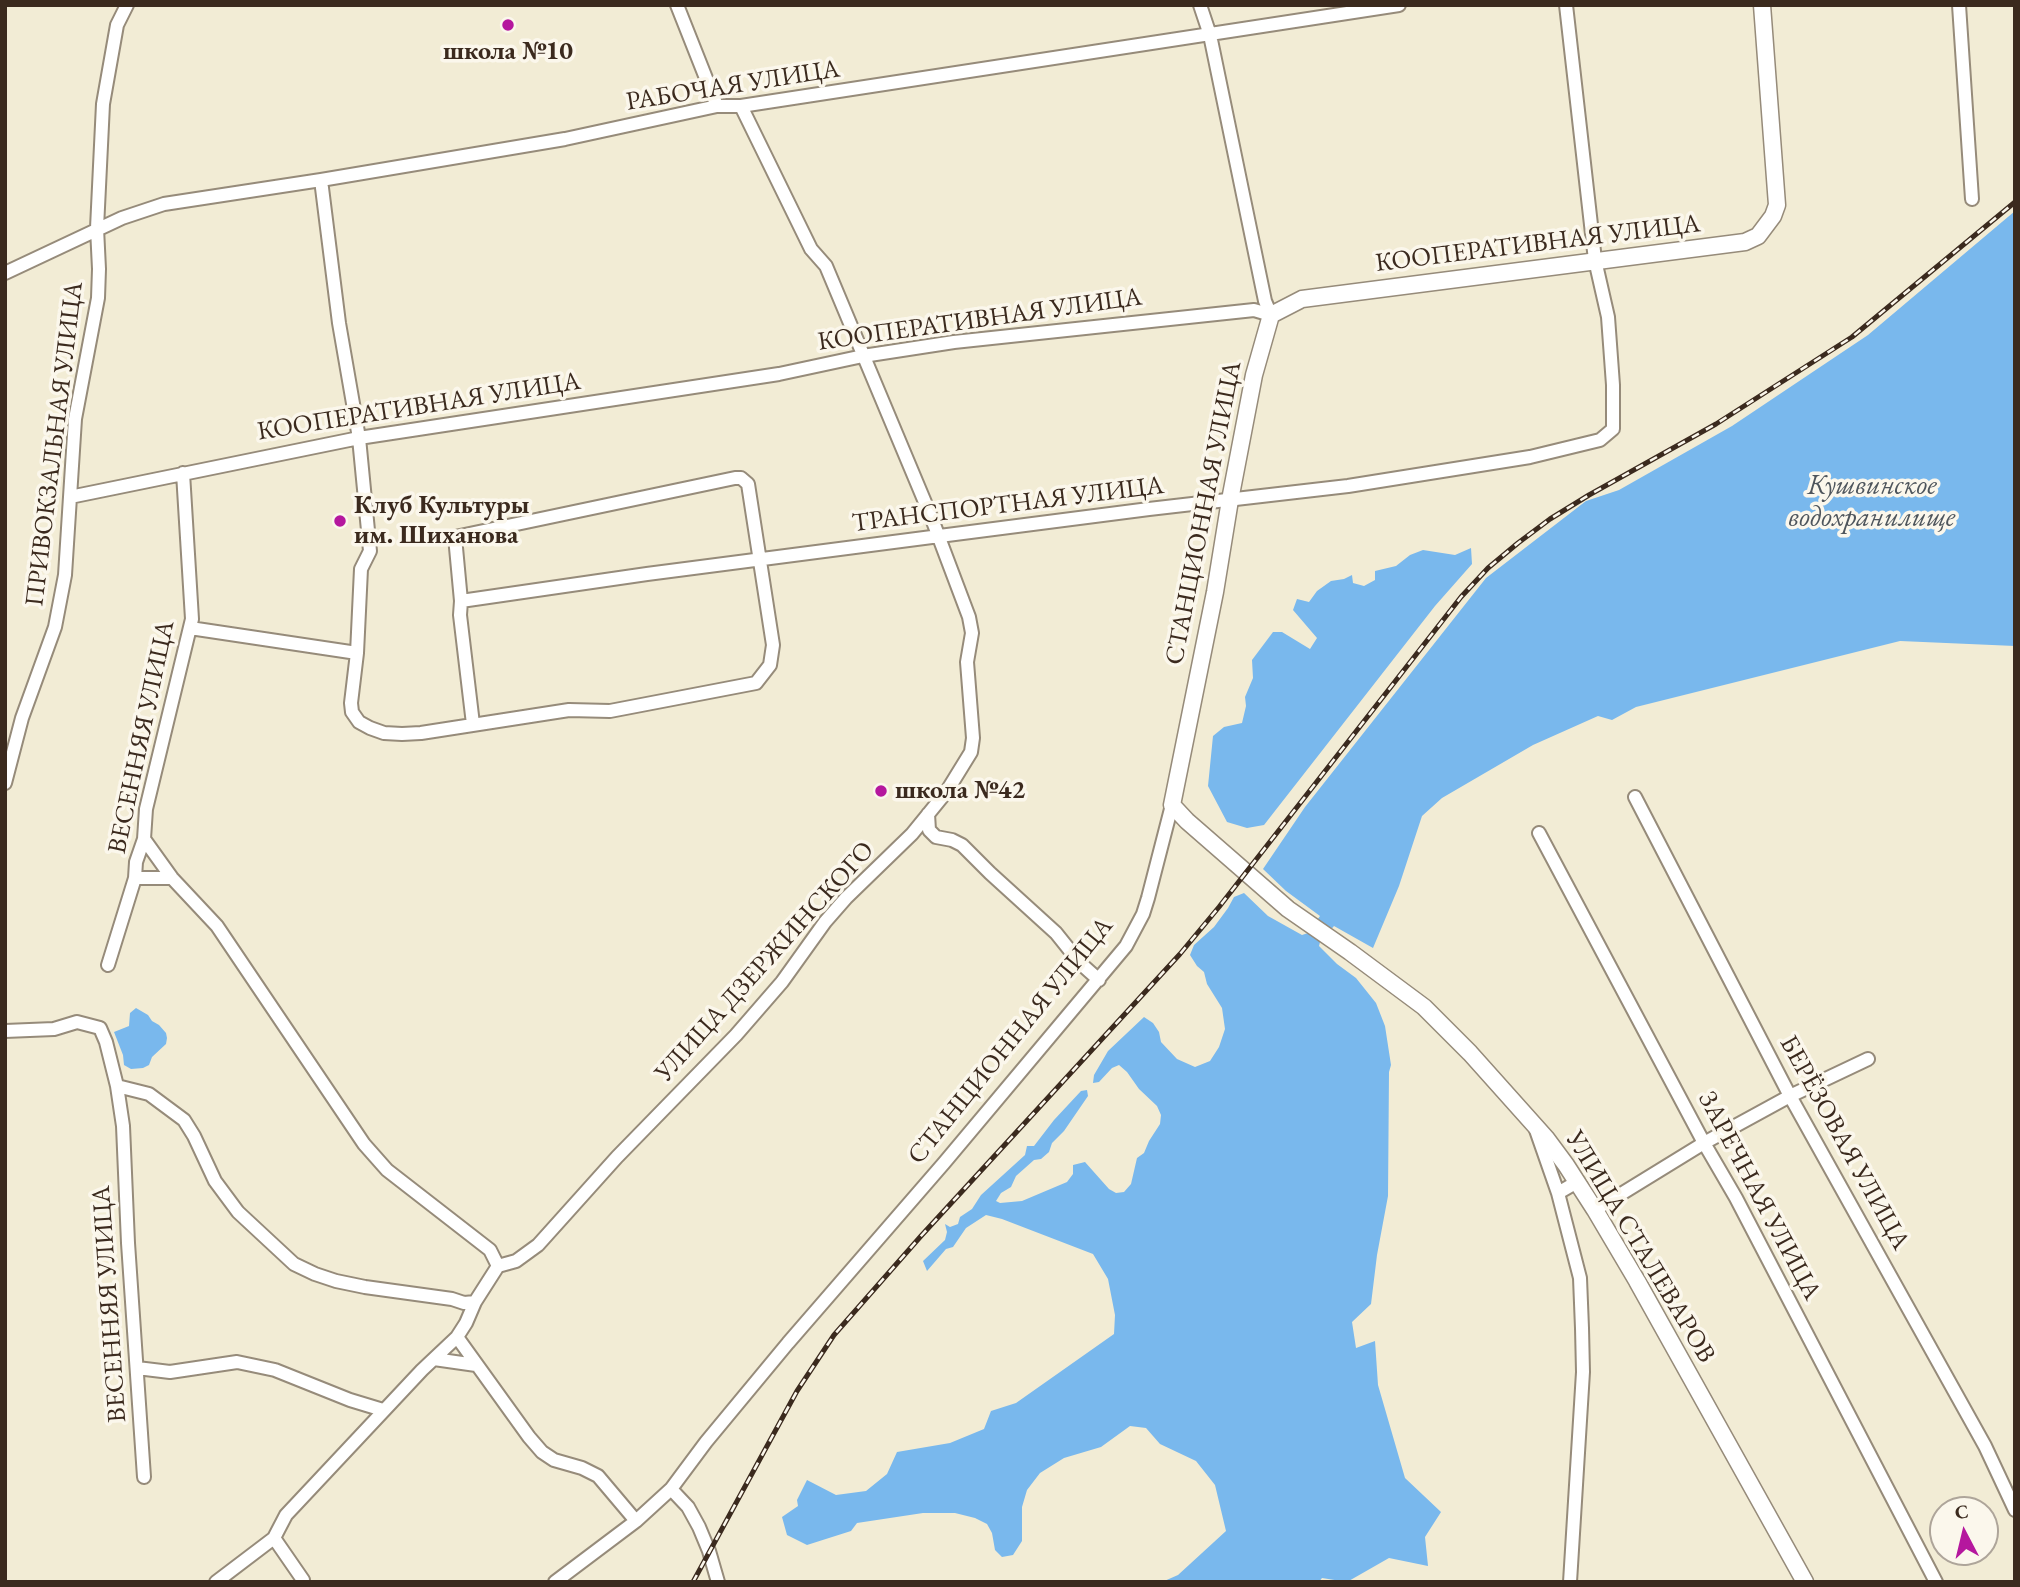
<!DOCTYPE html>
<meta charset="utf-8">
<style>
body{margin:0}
#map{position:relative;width:2020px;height:1587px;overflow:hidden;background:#f2ecd5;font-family:"EB Garamond",serif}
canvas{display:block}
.frame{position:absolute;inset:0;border:7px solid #3b2a1e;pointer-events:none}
.north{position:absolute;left:1929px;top:1496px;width:70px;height:70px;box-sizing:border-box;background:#fbf7ec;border:2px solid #aea59a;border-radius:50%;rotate:353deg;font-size:19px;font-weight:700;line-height:28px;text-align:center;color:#3b2a1e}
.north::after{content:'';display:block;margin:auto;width:24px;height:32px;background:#b5179e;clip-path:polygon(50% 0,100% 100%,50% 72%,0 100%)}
</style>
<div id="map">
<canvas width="2020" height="1587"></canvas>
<div class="frame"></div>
<div class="north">С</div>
</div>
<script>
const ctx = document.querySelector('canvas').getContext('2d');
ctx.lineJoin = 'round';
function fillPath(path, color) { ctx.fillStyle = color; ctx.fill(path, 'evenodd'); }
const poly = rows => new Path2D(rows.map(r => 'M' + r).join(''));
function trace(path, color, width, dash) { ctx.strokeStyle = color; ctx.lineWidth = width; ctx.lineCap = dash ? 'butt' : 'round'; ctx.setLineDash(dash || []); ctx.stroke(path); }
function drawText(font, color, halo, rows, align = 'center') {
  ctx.font = font + ' "EB Garamond",serif'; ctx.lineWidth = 7; ctx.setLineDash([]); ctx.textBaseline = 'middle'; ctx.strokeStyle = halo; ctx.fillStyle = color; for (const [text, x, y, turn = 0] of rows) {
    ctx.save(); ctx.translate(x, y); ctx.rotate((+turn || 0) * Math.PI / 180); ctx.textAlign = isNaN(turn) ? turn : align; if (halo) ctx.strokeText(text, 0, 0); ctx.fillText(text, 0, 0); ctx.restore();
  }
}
fillPath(poly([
 [2015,211,2015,646,1900,641,1636,707,1612,720,1598,716,1533,745,1442,798,1422,816,1399,886,1373,948,1334,926,1320,942,1319,946,1337,964,1356,978,1376,1003,1385,1026,1391,1065,1389,1072,1388,1196,1377,1255,1371,1304,1352,1322,1356,1348,1375,1341,1378,1385,1405,1478,1441,1512,1425,1537,1428,1566,1389,1558,1347,1582,1322,1578,1319,1582,1162,1582,1178,1575,1226,1531,1215,1485,1196,1461,1160,1444,1146,1428,1130,1426,1101,1447,1064,1458,1040,1473,1027,1490,1022,1507,1022,1541,1013,1555,1002,1557,995,1550,992,1533,987,1524,975,1518,955,1513,923,1513,857,1523,851,1531,807,1545,787,1535,782,1517,798,1506,797,1500,807,1480,836,1495,866,1491,887,1474,897,1452,950,1443,984,1429,991,1411,1016,1403,1114,1334,1115,1315,1108,1279,1093,1254,1002,1219,986,1215,966,1228,953,1247,946,1249,927,1271,923,1261,945,1240,947,1232,945,1224,950,1227,958,1224,960,1217,972,1209,981,1195,1025,1155,1027,1146,1034,1146,1054,1120,1081,1091,1087,1090,1088,1096,1064,1131,1052,1143,1049,1152,1041,1159,1034,1160,1016,1176,1011,1187,1001,1193,996,1201,1000,1203,1022,1201,1067,1182,1073,1174,1073,1165,1085,1162,1109,1189,1116,1193,1124,1192,1131,1184,1137,1158,1144,1153,1149,1141,1160,1124,1161,1115,1157,1106,1139,1089,1127,1072,1119,1065,1112,1068,1099,1082,1093,1083,1094,1075,1108,1051,1144,1017,1153,1023,1159,1032,1161,1042,1177,1059,1195,1067,1210,1061,1219,1047,1225,1029,1222,1008,1207,984,1204,972,1197,966,1190,955,1194,945,1214,927,1228,908,1234,897,1244,893,1268,916,1302,935,1308,933,1320,916,1286,891,1263,869,1305,807,1486,578,1586,501,1619,490,1732,426,1868,335],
 [1471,548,1472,564,1435,606,1264,825,1247,828,1227,822,1208,786,1213,736,1224,727,1242,723,1246,706,1245,697,1253,678,1252,660,1273,632,1282,632,1310,649,1317,638,1293,610,1297,599,1309,602,1317,591,1331,581,1344,579,1352,575,1353,583,1364,586,1375,580,1375,571,1396,566,1410,555,1423,550,1455,555],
 [136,1008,148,1015,152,1021,159,1025,166,1033,167,1038,166,1044,152,1057,149,1065,143,1068,131,1069,124,1065,123,1055,114,1032,129,1026,130,1013]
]), '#79b8ed');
const minor = poly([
 [677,5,717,106],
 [1200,5,1210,35,1265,301,1271,315],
 [1959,5,1972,199],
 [321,180,339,323,359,438,370,551,361,569,357,653,351,703,352,712,359,722,370,728,384,733,402,734,421,733,569,710,610,711,756,683,770,665,773,645,748,484,741,478,735,478,455,537,461,601,460,615,473,724],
 [5,273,122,218,164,204,321,180,565,139,717,106,741,106,1399,5],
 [70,497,359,438,779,374,863,356,954,342,1254,310,1271,315],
 [461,601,647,574,955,534,1149,509,1348,486,1530,457,1600,440,1613,429,1613,385,1608,317,1595,260,1566,5],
 [190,628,357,653],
 [5,783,22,718,55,627,65,575,75,419,98,298,99,269,97,228,103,104,117,25,127,5],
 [1635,797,1790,1096,1985,1446,2015,1510],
 [928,814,929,830,936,837,952,840,962,845,990,873,1056,933,1080,963,1099,980],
 [1539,833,1704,1143,1736,1198,1936,1582],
 [144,839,172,878,217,926,364,1144,387,1170,490,1250,498,1266,516,1261,538,1245,617,1157,736,1035,782,982,825,922,846,898,912,834,947,791,971,752,973,738,967,662,972,633,969,617,932,519,826,266,811,249,741,106],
 [135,878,172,878],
 [108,965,135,878,136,862,144,839,146,809,192,619,183,473],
 [5,1031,54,1029,77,1022,100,1028,106,1042,117,1086,149,1094,184,1120,194,1136,215,1181,238,1212,294,1264,315,1274,336,1281,365,1287,452,1299,464,1303,475,1302,498,1266],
 [117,1086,123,1126,128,1243,144,1477],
 [1536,1130,1558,1193],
 [1595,1210,1704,1143,1790,1096,1868,1059],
 [457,1337,529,1437,542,1452,554,1460,582,1468,598,1476,636,1521],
 [434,1359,476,1365],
 [137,1368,170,1372,237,1362,275,1370,350,1400,383,1410],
 [671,1489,688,1507,699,1527,709,1551,718,1582],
 [274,1538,303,1580],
 [216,1582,274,1538,286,1515,422,1370,457,1337,466,1323,475,1302],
 [555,1582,636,1521,671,1489,706,1442,788,1343,944,1163,1126,946,1143,914,1148,898,1172,805],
 [1570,1582,1583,1372,1582,1328,1580,1278,1558,1193,1577,1182]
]);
const major = poly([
 [1762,5,1777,205,1773,216,1758,236,1745,242,1302,299,1271,315,1254,375,1230,500,1215,592,1172,805,1187,821,1288,909,1350,952,1424,1007,1470,1053,1546,1138,1566,1165,1595,1210,1637,1281,1805,1582]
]);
trace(minor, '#968b7a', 16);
trace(major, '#968b7a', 19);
trace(minor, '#fff', 12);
trace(major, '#fff', 16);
const rail = poly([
 [693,1582,797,1391,834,1335,921,1236,1180,954,1219,907,1461,597,1488,568,1518,543,1550,519,1589,495,1716,424,1852,337,2015,202]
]);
trace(rail, '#3b2a1e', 5);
trace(rail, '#fbf7ec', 2.5, [8]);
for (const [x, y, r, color] of [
 [508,25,7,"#b5179e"],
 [340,521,7,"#b5179e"],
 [881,791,7,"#b5179e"]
]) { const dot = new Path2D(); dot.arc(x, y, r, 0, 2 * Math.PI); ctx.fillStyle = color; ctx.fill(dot); trace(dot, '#fbf7ec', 2.5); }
drawText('bold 26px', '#3b2a1e', '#fbf7ec', [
 ["школа №10",508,52,"center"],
 ["Клуб Культуры",354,506],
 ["им. Шиханова",354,536],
 ["школа №42",895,791]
], 'left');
drawText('26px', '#3b2a1e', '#fbf7ec', [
 ["РАБОЧАЯ УЛИЦА",733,86,-9],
 ["КООПЕРАТИВНАЯ УЛИЦА",1538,244,-7],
 ["КООПЕРАТИВНАЯ УЛИЦА",980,320,-8],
 ["КООПЕРАТИВНАЯ УЛИЦА",419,407,-9],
 ["ПРИВОКЗАЛЬНАЯ УЛИЦА",55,444,-83],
 ["ТРАНСПОРТНАЯ УЛИЦА",1008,505,-7],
 ["СТАНЦИОННАЯ УЛИЦА",1204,513,-79],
 ["ВЕСЕННЯЯ УЛИЦА",142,737,-78],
 ["УЛИЦА ДЗЕРЖИНСКОГО",765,962,-48],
 ["СТАНЦИОННАЯ УЛИЦА",1011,1041,-51],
 ["БЕРЁЗОВАЯ УЛИЦА",1844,1143,61],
 ["ЗАРЕЧНАЯ УЛИЦА",1759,1196,62],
 ["УЛИЦА СТАЛЕВАРОВ",1640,1247,59],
 ["ВЕСЕННЯЯ УЛИЦА",110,1304,-94]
]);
drawText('italic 28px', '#4e555c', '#fbf7ec', [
 ["Кушвинское",1872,486],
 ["водохранилище",1872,518]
]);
</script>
